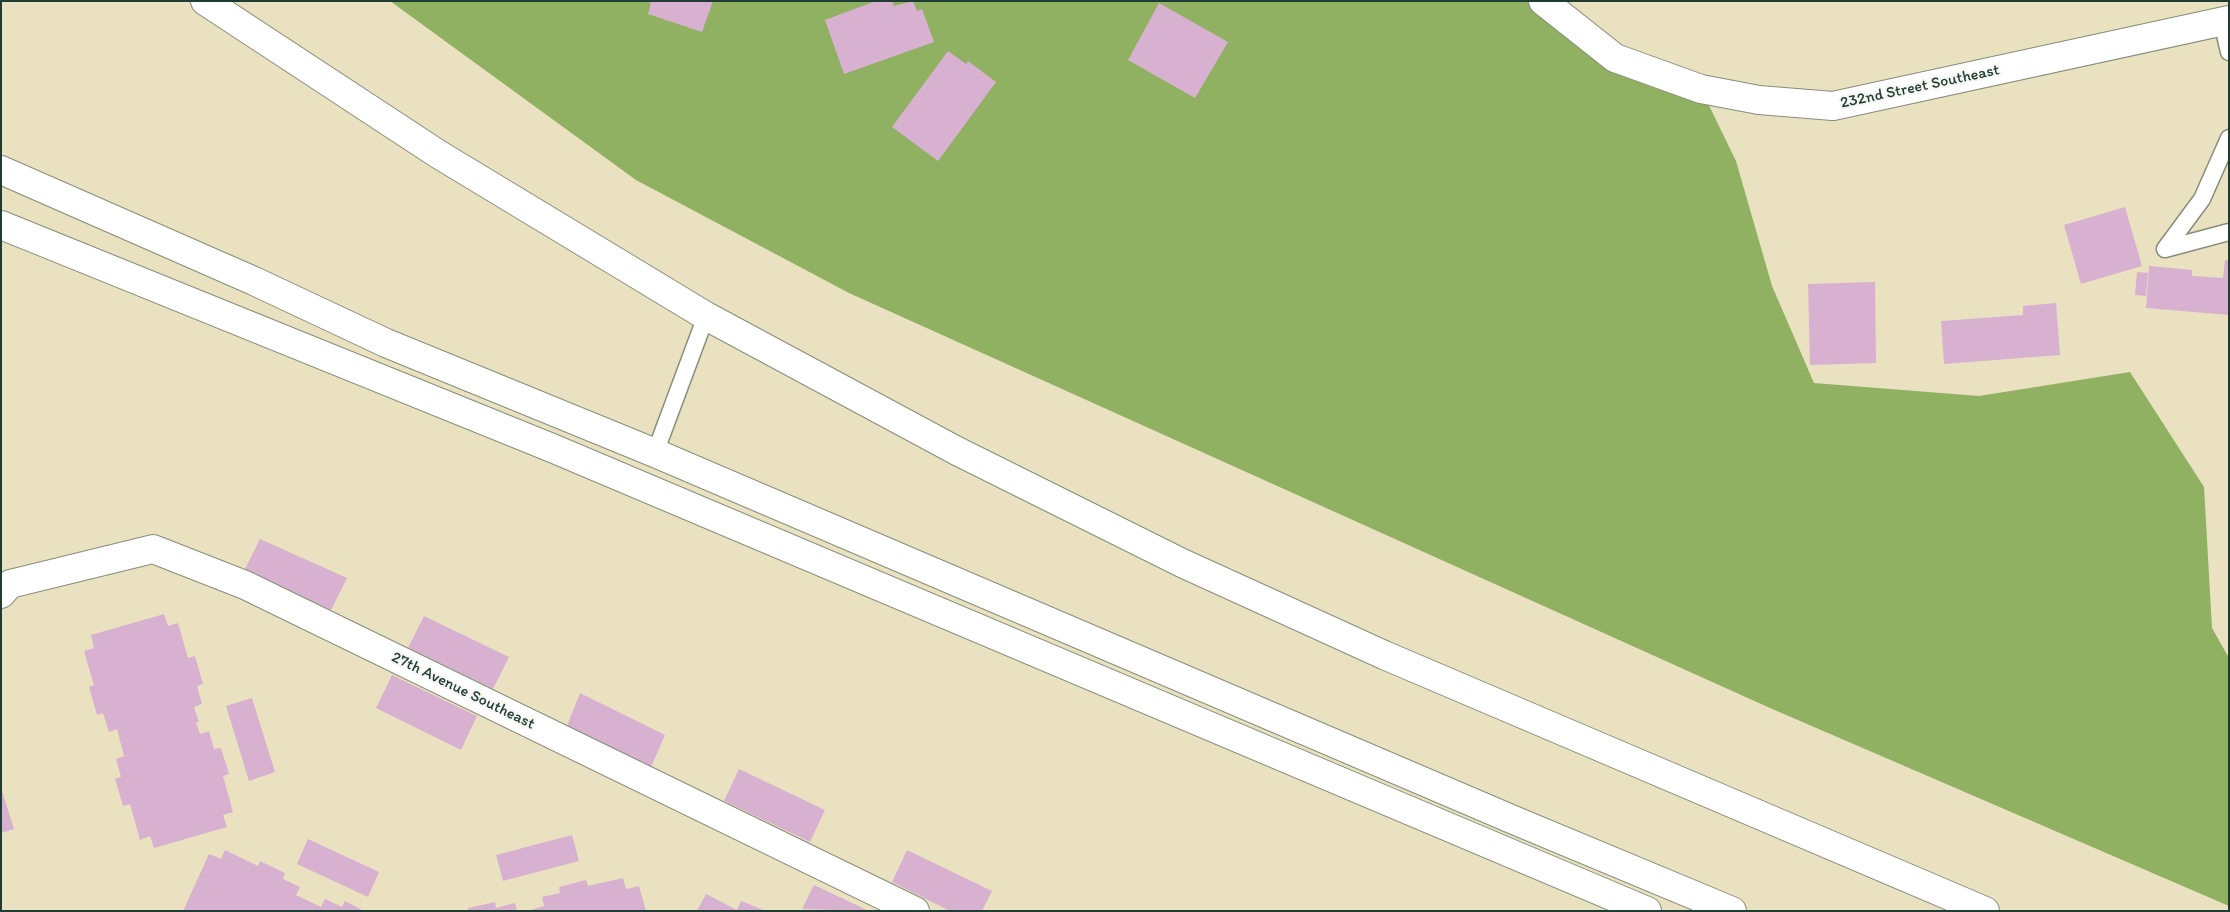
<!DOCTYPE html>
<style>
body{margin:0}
#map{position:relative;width:2230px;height:912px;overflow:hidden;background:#eae1c0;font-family:Itim,sans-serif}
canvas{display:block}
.frame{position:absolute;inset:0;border:2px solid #1f3d34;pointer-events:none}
</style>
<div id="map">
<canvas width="2230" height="912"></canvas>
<div class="frame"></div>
</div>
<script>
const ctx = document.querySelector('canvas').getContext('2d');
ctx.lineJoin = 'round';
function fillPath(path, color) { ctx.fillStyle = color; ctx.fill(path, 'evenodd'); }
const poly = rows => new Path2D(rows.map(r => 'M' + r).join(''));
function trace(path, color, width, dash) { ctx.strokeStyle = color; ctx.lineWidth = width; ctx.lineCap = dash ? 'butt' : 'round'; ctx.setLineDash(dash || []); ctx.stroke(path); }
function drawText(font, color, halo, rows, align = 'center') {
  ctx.font = font + ' Itim,sans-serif'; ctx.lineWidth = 4.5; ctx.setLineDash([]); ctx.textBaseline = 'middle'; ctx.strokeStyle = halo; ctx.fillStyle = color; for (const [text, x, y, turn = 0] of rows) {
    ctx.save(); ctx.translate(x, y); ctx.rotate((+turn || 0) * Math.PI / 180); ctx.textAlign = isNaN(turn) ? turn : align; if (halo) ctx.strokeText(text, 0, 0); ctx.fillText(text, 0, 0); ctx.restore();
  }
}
fillPath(poly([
 [390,1,1543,1,1615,57,1701,89,1736,161,1772,286,1814,383,1979,396,2130,372,2204,487,2212,628,2229,658,2229,906,1770,708,849,293,636,180]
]), '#90b062');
fillPath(poly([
 [646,1,713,1,702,32,648,14,651,3],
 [876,1,892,1,894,6,913,1,917,11,922,9,934,42,844,74,825,20],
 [1159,3,1228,42,1195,98,1128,60],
 [948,51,966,64,968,61,996,82,938,161,892,127],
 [2125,207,2142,266,2081,284,2064,225],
 [2225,260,2229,260,2229,315,2146,308,2149,266,2192,270,2192,276,2223,278],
 [2137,272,2148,273,2146,296,2135,295],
 [1875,282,1876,363,1810,365,1808,284],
 [2056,303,2060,355,1944,364,1941,321,2023,315,2023,306],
 [260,539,347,578,331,610,244,571],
 [164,614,168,626,178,623,188,658,195,656,203,684,197,686,202,704,194,707,199,722,196,722,200,734,209,731,214,749,221,748,229,774,223,776,233,812,223,815,227,827,154,848,150,836,140,840,130,804,123,806,115,779,121,777,116,759,124,756,117,729,109,732,103,713,97,715,89,687,94,685,84,651,94,648,91,635],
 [424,616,509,657,493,689,408,648],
 [392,675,477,716,461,750,376,708],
 [580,693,665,735,651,767,567,726],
 [252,698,275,772,249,781,226,706],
 [739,769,825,810,810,842,724,801],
 [1,788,14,829,1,833],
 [572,835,579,861,503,881,496,855],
 [308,839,379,872,368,897,297,864],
 [225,850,258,866,260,861,285,873,283,879,300,887,296,895,321,907,325,899,342,907,345,901,364,911,183,911,209,854,221,859],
 [907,850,992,891,982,911,950,911,892,882],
 [623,878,626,889,639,886,646,911,528,911,544,906,542,897,560,893,559,887,586,880,588,886],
 [814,885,869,911,802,909],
 [706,894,737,910,741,901,766,911,697,911],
 [495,902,496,908,515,903,517,911,468,911,468,908]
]), '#d8b1d1');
const service = poly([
 [2222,22,2229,52],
 [2165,249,2202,199,2229,138],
 [2165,249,2229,232],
 [655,453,706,316]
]);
const minor = poly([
 [1543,1,1615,58,1701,89,1759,100,1833,106,2229,20],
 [1,594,10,584,153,549,245,585,915,911]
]);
const motorway = poly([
 [205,1,438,154,706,316,957,451,1182,563,1384,655,1985,911],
 [1,170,254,281,386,343,655,453,1516,821,1732,911],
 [1,225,552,448,1647,911]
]);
trace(service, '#848f7a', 19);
trace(minor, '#848f7a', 30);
trace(motorway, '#848f7a', 30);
trace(service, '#fff', 16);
trace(minor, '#fff', 28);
trace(motorway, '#fff', 28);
drawText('16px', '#1f3d34', '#f6f6f2', [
 ["232nd Street Southeast",1920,87,-12],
 ["27th Avenue Southeast",463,691,26]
]);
</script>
